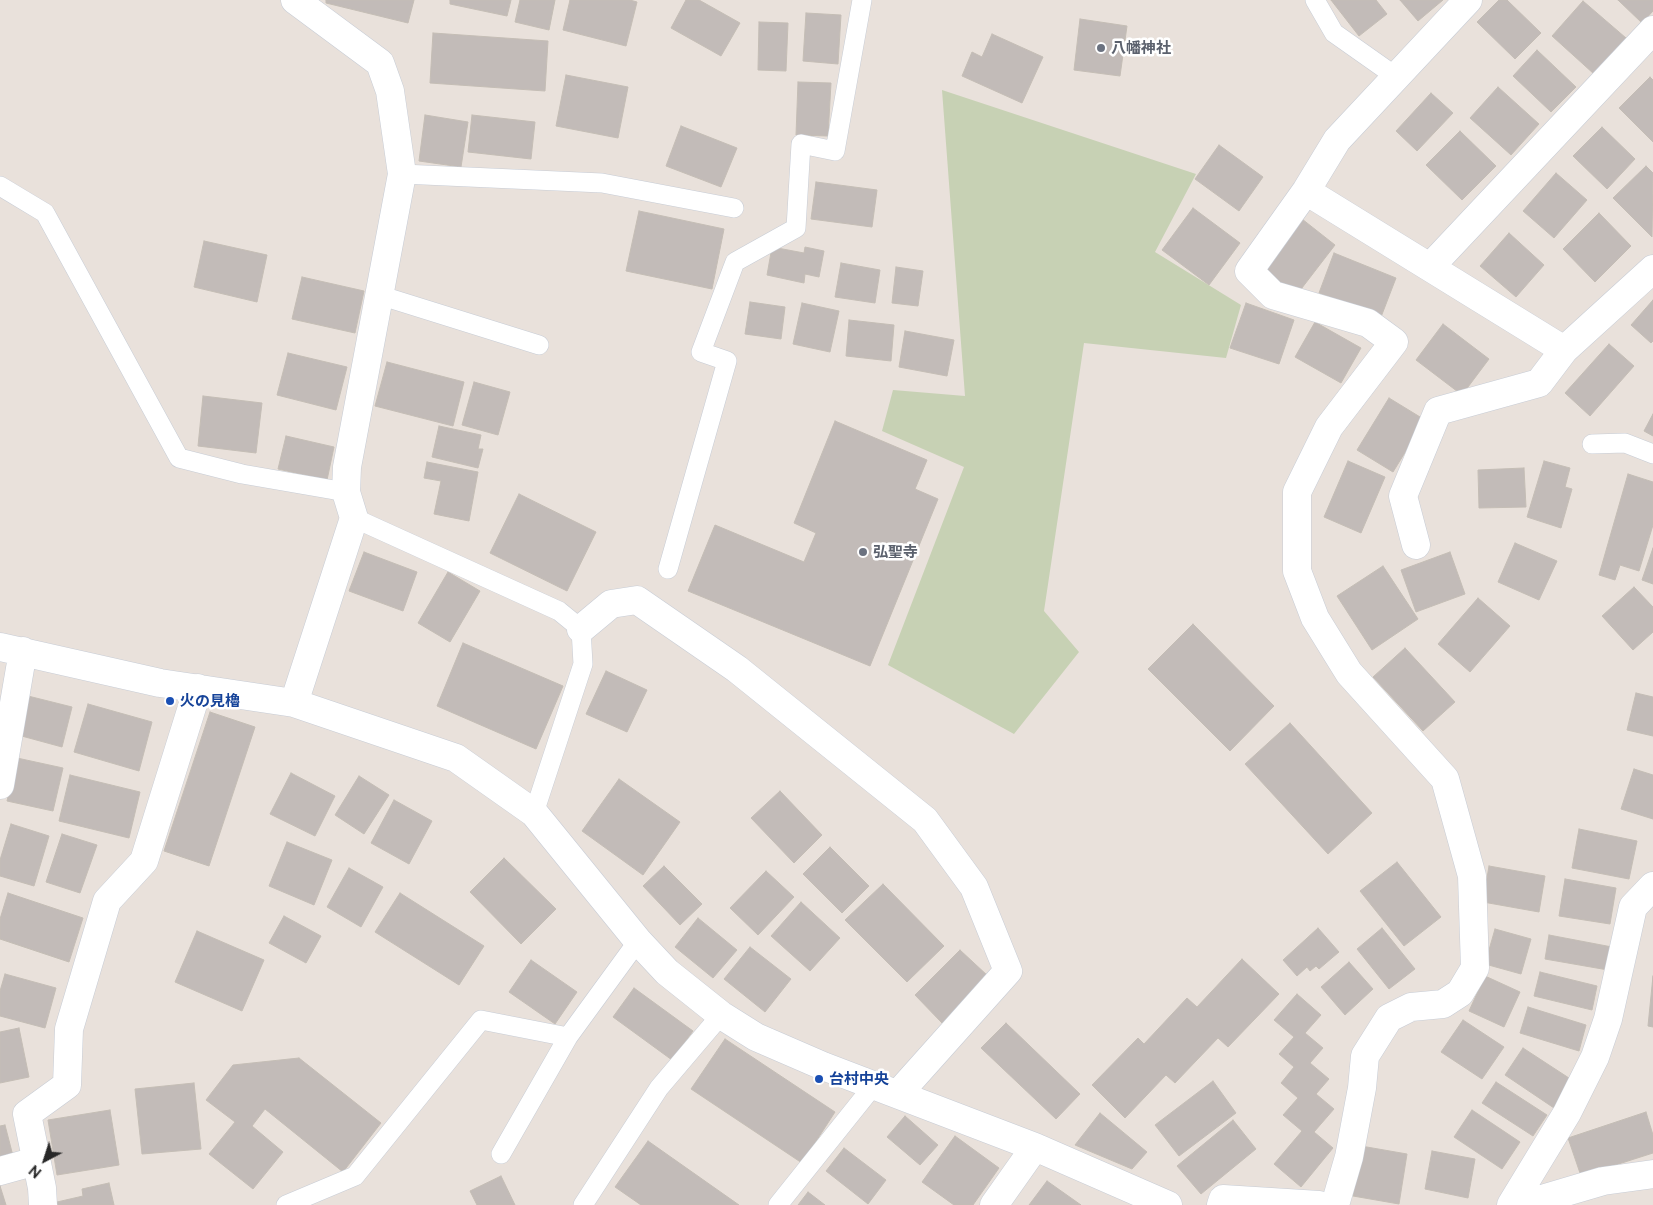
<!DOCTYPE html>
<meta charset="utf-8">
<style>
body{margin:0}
#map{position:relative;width:1653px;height:1205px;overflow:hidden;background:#e9e1db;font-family:Raleway,sans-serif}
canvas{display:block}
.north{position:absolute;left:20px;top:1135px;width:50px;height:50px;-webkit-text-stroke:4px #fff;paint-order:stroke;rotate:220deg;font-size:14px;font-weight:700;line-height:20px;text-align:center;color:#282828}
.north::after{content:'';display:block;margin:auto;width:18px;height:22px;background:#282828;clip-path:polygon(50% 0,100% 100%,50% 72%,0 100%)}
</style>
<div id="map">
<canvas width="1653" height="1205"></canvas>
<div class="north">N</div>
</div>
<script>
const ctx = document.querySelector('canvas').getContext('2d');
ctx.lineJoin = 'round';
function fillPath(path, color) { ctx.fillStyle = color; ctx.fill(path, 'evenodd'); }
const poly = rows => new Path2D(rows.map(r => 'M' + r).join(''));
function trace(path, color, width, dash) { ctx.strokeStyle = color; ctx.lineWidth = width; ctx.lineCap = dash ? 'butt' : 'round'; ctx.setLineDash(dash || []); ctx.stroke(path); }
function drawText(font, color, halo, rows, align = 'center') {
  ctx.font = font + ' Raleway,"Noto Sans JP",sans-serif'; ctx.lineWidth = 5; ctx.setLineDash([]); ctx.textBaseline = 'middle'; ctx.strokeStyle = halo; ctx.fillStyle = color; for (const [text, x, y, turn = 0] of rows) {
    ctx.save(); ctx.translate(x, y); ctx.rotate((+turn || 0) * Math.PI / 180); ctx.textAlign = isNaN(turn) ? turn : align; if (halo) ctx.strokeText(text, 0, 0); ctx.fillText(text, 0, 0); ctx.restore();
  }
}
fillPath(poly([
 [942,90,1196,174,1155,252,1241,305,1226,358,1084,343,1044,611,1079,652,1014,734,888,665,964,467,882,431,893,390,965,396]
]), '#c7d1b4');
const building = poly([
 [326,0,414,0,408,23,326,3,326,0],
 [450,0,511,0,507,16,450,4,450,0],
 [520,0,555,0,549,30,515,22,520,0],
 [570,0,630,0,637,2,626,46,563,30,570,0],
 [686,0,699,0,740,23,721,56,671,28,686,0],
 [1331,0,1376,0,1387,14,1359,36,1331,0],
 [1400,0,1443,0,1418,21,1400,0],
 [1499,0,1507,0,1541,33,1515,59,1477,22,1499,0],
 [1618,0,1653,0,1653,11,1642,23,1618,0],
 [1583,1,1626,38,1594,74,1552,36,1583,1],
 [806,13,841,15,838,64,803,61,806,13],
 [1080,19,1127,26,1120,76,1074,70,1080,19],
 [759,22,788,23,786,71,758,70,759,22],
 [433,33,548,41,545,91,430,83,433,33],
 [992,34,1043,57,1022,103,962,76,972,52,982,57,992,34],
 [1537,50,1576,87,1551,112,1513,76,1537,50],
 [566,75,628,87,618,138,556,126,566,75],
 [1650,77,1653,80,1653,142,1619,108,1650,77],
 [798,82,831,83,828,136,796,135,798,82],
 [1498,87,1539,124,1511,155,1470,118,1498,87],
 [1431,93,1453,113,1417,151,1396,131,1431,93],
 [425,115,468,122,461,167,419,161,425,115],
 [472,115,535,122,531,159,468,152,472,115],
 [681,126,737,148,721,187,666,166,681,126],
 [1602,127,1635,159,1607,189,1573,156,1602,127],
 [1460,131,1496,166,1462,200,1426,165,1460,131],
 [1219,145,1263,177,1239,211,1195,179,1219,145],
 [1646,166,1653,173,1652,237,1613,198,1646,166],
 [1556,173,1587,200,1554,238,1523,211,1556,173],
 [816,182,877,190,872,227,811,219,816,182],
 [1193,208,1240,243,1209,285,1162,250,1193,208],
 [639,211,724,229,712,289,626,271,639,211],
 [1599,213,1631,246,1595,282,1563,249,1599,213],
 [1302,219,1335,245,1295,297,1262,271,1302,219],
 [1509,233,1544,265,1516,297,1480,266,1509,233],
 [204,241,267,255,257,302,194,287,204,241],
 [772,247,804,253,805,247,824,251,819,277,805,274,804,283,767,275,772,247],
 [1334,253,1396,278,1381,317,1319,293,1334,253],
 [841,263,880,270,875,303,835,297,841,263],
 [896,267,923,271,918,306,892,303,896,267],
 [302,277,364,291,355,333,292,319,302,277],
 [1653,300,1653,341,1651,343,1631,325,1653,300],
 [750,302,785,307,781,339,745,334,750,302],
 [802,303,839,311,830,352,793,344,802,303],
 [1246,303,1294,320,1279,364,1230,348,1246,303],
 [849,320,894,325,891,361,846,356,849,320],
 [1315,322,1361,348,1341,383,1295,357,1315,322],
 [1443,324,1489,359,1462,395,1416,360,1443,324],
 [905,331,954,340,947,376,899,367,905,331],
 [1609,344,1634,366,1590,416,1565,393,1609,344],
 [288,353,347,367,336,410,277,395,288,353],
 [387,362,464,382,453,426,375,406,387,362],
 [474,382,510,392,498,435,462,425,474,382],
 [203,396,262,403,256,453,198,446,203,396],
 [1389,398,1425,420,1393,472,1357,450,1389,398],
 [1653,414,1653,436,1644,431,1653,414],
 [835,421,927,460,915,489,938,499,870,666,688,591,715,525,804,562,816,533,794,523,835,421],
 [439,426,481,435,478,449,483,449,478,468,432,457,439,426],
 [286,436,334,447,327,480,278,469,286,436],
 [1348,461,1385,477,1361,533,1324,517,1348,461],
 [1544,461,1570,468,1565,487,1572,489,1561,528,1527,517,1544,461],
 [427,462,478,472,469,521,434,514,441,481,424,478,427,462],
 [1524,468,1526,507,1479,508,1478,470,1524,468],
 [1628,474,1653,482,1653,525,1639,571,1620,565,1615,580,1599,575,1628,474],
 [519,494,596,532,567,591,490,553,519,494],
 [1515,543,1557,561,1539,600,1498,582,1515,543],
 [1653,548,1653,584,1642,580,1653,548],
 [364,552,417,572,403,611,349,591,364,552],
 [1450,552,1465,594,1416,612,1401,570,1450,552],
 [1383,566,1418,619,1372,650,1337,596,1383,566],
 [448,572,480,591,450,642,418,623,448,572],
 [1634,587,1653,607,1653,632,1633,650,1602,616,1634,587],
 [1478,598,1510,626,1470,672,1438,644,1478,598],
 [1193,624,1274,706,1230,751,1148,669,1193,624],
 [463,643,563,686,536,749,437,706,463,643],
 [1405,648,1455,702,1423,731,1373,677,1405,648],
 [606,671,647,690,627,732,586,714,606,671],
 [1636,693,1653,697,1653,736,1627,730,1636,693],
 [28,696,72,707,62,747,18,735,28,696],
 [88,704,152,722,139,771,74,752,88,704],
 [210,712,255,727,209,866,164,851,210,712],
 [1290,723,1372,813,1328,854,1245,764,1290,723],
 [17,758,63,768,53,811,7,801,17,758],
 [1634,769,1653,775,1653,819,1621,809,1634,769],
 [291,773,335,796,315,836,270,814,291,773],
 [70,775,140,792,129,838,59,821,70,775],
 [359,776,389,795,364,834,335,815,359,776],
 [619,779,680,822,643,875,582,831,619,779],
 [780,791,822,835,794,863,751,818,780,791],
 [394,800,432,821,409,864,371,843,394,800],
 [11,824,49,836,34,886,0,876,0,860,11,824],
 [1579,829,1637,841,1629,879,1572,868,1579,829],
 [62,834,97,845,80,893,46,882,62,834],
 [287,842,332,860,314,905,269,886,287,842],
 [830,847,869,886,842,913,803,874,830,847],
 [504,858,556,909,521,944,470,892,504,858],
 [1397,862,1441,917,1404,946,1360,891,1397,862],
 [664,866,702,904,680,925,643,886,664,866],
 [1489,866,1545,876,1539,912,1483,902,1489,866],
 [349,868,383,887,361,927,327,907,349,868],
 [766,871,794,897,758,935,730,908,766,871],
 [1565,879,1616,888,1610,924,1559,916,1565,879],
 [883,884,944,946,907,982,845,920,883,884],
 [8,893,83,918,69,962,0,939,0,919,8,893],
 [400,893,484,946,459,985,375,932,400,893],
 [801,902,840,938,810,971,771,936,801,902],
 [284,916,321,936,306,963,269,943,284,916],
 [698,918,737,950,713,978,675,947,698,918],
 [1318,928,1339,952,1319,969,1316,966,1310,971,1307,967,1297,976,1283,960,1318,928],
 [1382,928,1415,969,1389,989,1357,949,1382,928],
 [1495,929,1531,939,1521,974,1485,964,1495,929],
 [197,931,264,960,242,1011,175,982,197,931],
 [1549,935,1612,947,1608,970,1545,959,1549,935],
 [750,947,791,979,765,1012,724,979,750,947],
 [960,950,988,976,942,1023,915,995,960,950],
 [1242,959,1279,994,1228,1047,1218,1038,1175,1083,1166,1075,1125,1118,1092,1085,1138,1038,1144,1044,1187,998,1197,1007,1242,959],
 [531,960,577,992,555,1024,509,992,531,960],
 [1349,962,1373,989,1345,1015,1321,987,1349,962],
 [1540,972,1597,986,1592,1010,1534,996,1540,972],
 [5,974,56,988,45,1028,0,1016,0,991,5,974],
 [1485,976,1520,992,1504,1027,1469,1011,1485,976],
 [1653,976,1653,1027,1648,1026,1653,976],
 [634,988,693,1031,672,1060,613,1017,634,988],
 [1297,994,1321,1015,1305,1033,1323,1048,1310,1063,1329,1079,1316,1094,1334,1109,1314,1132,1333,1148,1301,1187,1274,1164,1302,1131,1283,1115,1298,1098,1281,1083,1294,1067,1279,1054,1294,1037,1274,1020,1297,994],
 [1528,1007,1586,1025,1579,1051,1520,1033,1528,1007],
 [1463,1020,1504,1047,1482,1079,1441,1052,1463,1020],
 [1006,1023,1080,1094,1056,1119,981,1048,1006,1023],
 [19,1028,29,1077,0,1083,0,1032,19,1028],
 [725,1039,835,1112,802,1163,691,1089,725,1039],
 [1523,1048,1572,1080,1554,1108,1505,1075,1523,1048],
 [299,1058,381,1123,343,1172,265,1109,252,1126,283,1152,253,1189,209,1154,235,1122,206,1100,233,1065,299,1058],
 [1213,1081,1236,1113,1179,1156,1155,1125,1213,1081],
 [1496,1082,1547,1115,1533,1136,1482,1103,1496,1082],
 [194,1083,201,1149,142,1154,135,1089,194,1083],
 [110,1110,119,1165,57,1175,48,1120,110,1110],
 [1472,1110,1520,1142,1502,1169,1454,1137,1472,1110],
 [1646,1112,1653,1135,1653,1153,1581,1176,1568,1138,1646,1112],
 [1100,1113,1147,1152,1132,1169,1075,1145,1100,1113],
 [905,1116,938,1145,920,1165,887,1137,905,1116],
 [1233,1120,1256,1149,1201,1194,1177,1166,1233,1120],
 [5,1125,13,1156,0,1159,0,1126,5,1125],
 [955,1136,999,1168,973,1205,954,1205,922,1182,955,1136],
 [648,1141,739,1205,641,1205,615,1187,648,1141],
 [1361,1146,1407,1154,1399,1204,1353,1196,1361,1146],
 [844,1148,886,1180,868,1204,826,1171,844,1148],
 [1432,1151,1475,1159,1468,1198,1425,1189,1432,1151],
 [501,1176,515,1205,477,1205,470,1191,501,1176],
 [1047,1181,1081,1205,1029,1205,1047,1181],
 [109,1183,114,1205,58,1205,57,1202,83,1196,82,1189,109,1183],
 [0,1186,6,1205,0,1205,0,1186],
 [808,1192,825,1205,798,1205,808,1192]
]);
fillPath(building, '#c2bbb8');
trace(building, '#c4bdb5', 1);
const lane = poly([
 [1315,0,1334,33,1395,76],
 [402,174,602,183,734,208],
 [0,186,45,213,179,458,242,474,346,492],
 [379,295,539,345],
 [1592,444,1625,443,1653,454],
 [354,518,559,611,581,629,583,664,534,813],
 [668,569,727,361,701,352,735,262,796,228,801,144,835,151,862,0],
 [501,1154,568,1037,638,941],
 [286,1205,355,1176,481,1020,568,1037],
 [583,1205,659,1088,721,1015],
 [778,1205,874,1085]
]);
const street = poly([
 [1306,191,1564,350],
 [1430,267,1653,30],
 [1416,545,1403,496,1438,411,1539,383,1564,350,1653,269],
 [581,629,611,604,637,600,737,669,925,820,974,887,1008,971,898,1094],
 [0,647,160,683,294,703,456,758,534,813,638,941,667,972,721,1015,756,1037,823,1066,1035,1147,1168,1205],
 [294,703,354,518,346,492,347,467,402,174,390,91,380,63,295,0],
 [0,785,23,651],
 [0,1171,36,1161],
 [43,1205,42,1188,27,1114,67,1085,69,1029,107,901,144,861,198,688],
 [994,1205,1035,1147],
 [1221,1205,1223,1199,1319,1205],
 [1335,1205,1349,1157,1362,1088,1365,1056,1389,1018,1411,1007,1443,1004,1460,993,1475,968,1472,876,1445,779,1349,673,1315,618,1297,571,1297,492,1329,427,1394,342,1368,323,1273,295,1249,271,1306,191,1337,140,1468,0],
 [1511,1205,1567,1113,1595,1057,1608,1019,1633,907,1653,886],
 [1522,1205,1603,1181,1653,1174]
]);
trace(lane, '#c7ccd5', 20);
trace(street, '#c7ccd5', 29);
trace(lane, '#fff', 19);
trace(street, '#fff', 28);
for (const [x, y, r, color] of [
 [1101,48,5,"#6b7280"],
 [863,552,5,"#6b7280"],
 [170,701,5,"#1a4fb4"],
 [819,1079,5,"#1a4fb4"]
]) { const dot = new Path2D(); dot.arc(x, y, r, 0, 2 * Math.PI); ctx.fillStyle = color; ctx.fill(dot); trace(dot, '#fff', 2); }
drawText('bold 15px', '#5b616d', '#fff', [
 ["八幡神社",1111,48],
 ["弘聖寺",873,552]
], 'left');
drawText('bold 15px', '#164399', '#fff', [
 ["火の見櫓",180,701],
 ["台村中央",829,1079]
], 'left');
</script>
